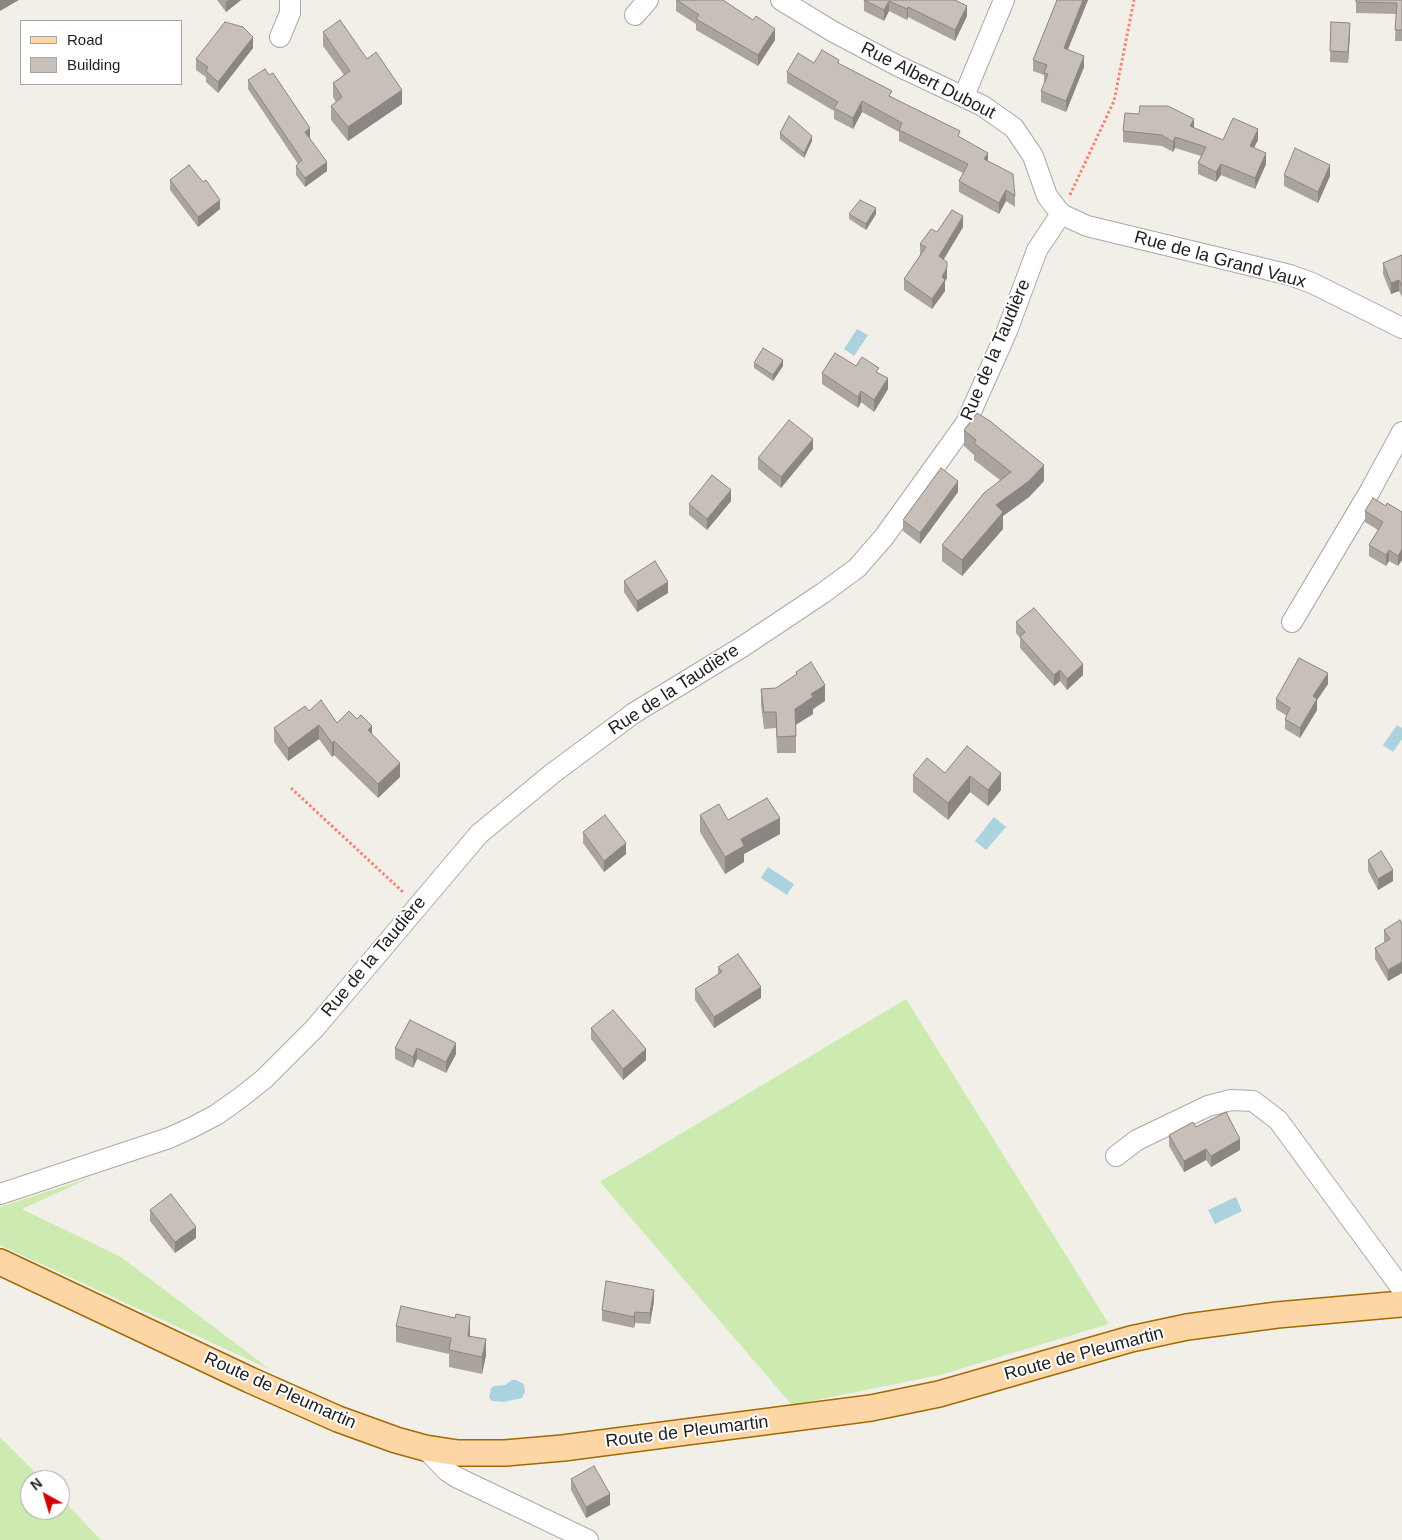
<!DOCTYPE html>
<meta charset="utf-8">
<style>
body{margin:0}
#map{position:relative;width:1402px;height:1540px;overflow:hidden;background:#f2efe9;font-family:Arial,sans-serif}
canvas{display:block}
.legend{position:absolute;left:20px;top:20px;width:162px;height:65px;box-sizing:border-box;background:#fff;border:1px solid #a7a7a7;margin:0;padding:6px 9px;list-style:none;font-size:15px;color:#222}
.legend li{display:flex;align-items:center;gap:10px;height:25px}
.legend b{width:25px;border:1px solid #a7a7a7}
.north{position:absolute;left:20px;top:1470px;width:50px;height:50px;box-sizing:border-box;background:#fff;border:1px solid #a7a7a7;border-radius:50%;rotate:321deg;font-size:14px;font-weight:700;line-height:20px;text-align:center;color:#222}
.north::after{content:'';display:block;margin:auto;width:18px;height:22px;background:#d40000;clip-path:polygon(50% 0,100% 100%,50% 72%,0 100%)}
</style>
<div id="map">
<canvas width="1402" height="1540"></canvas>
<ul class="legend">
<li><b style="height:6px;background:#fcd6a4"></b>Road</li>
<li><b style="height:14px;background:#c7bfb8"></b>Building</li>
</ul>
<div class="north">N</div>
</div>
<script>
const ctx = document.querySelector('canvas').getContext('2d');
ctx.lineJoin = 'round';
function fillPath(path, color) { ctx.fillStyle = color; ctx.fill(path, 'evenodd'); }
const poly = rows => new Path2D(rows.map(r => 'M' + r).join(''));
function trace(path, color, width, dash) { ctx.strokeStyle = color; ctx.lineWidth = width; ctx.lineCap = dash ? 'butt' : 'round'; ctx.setLineDash(dash || []); ctx.stroke(path); }
function drawText(font, color, halo, rows, align = 'center') {
  ctx.font = font + ' Arial,sans-serif'; ctx.lineWidth = 4; ctx.setLineDash([]); ctx.textBaseline = 'middle'; ctx.strokeStyle = halo; ctx.fillStyle = color; for (const [text, x, y, turn = 0] of rows) {
    ctx.save(); ctx.translate(x, y); ctx.rotate((+turn || 0) * Math.PI / 180); ctx.textAlign = isNaN(turn) ? turn : align; if (halo) ctx.strokeText(text, 0, 0); ctx.fillText(text, 0, 0); ctx.restore();
  }
}
fillPath(poly([
 [906,999,1109,1324,940,1375,792,1405,600,1182],
 [92,1177,22,1209,121,1257,271,1370,0,1245,0,1207],
 [0,1437,43,1480,30,1480,30,1510,60,1510,60,1497,101,1540,0,1540]
]), '#cdebb0');
fillPath(poly([
 [857,329,868,335,854,356,844,349],
 [1397,725,1402,728,1402,739,1393,752,1383,745],
 [994,817,1006,827,986,850,975,841],
 [768,867,794,884,787,895,761,878],
 [1236,1197,1242,1211,1215,1224,1208,1210],
 [512,1380,516,1380,524,1384,525,1392,522,1398,504,1402,492,1401,489,1397,491,1388,494,1386,505,1385]
]), '#aad3df');
const minor = poly([
 [781,0,832,31,896,65,983,106,1014,128,1033,156,1047,196,1061,214,1087,226,1290,275,1312,283,1402,328],
 [635,15,648,0],
 [280,37,290,13,290,0],
 [964,96,1004,0],
 [1292,622,1370,491,1402,432],
 [1116,1156,1137,1140,1208,1106,1231,1100,1253,1101,1278,1120,1402,1289],
 [0,1194,169,1138,193,1127,216,1115,240,1098,264,1079,315,1028,479,834,553,773,634,713,742,647,823,593,857,568,884,537,966,423,1007,331,1037,250,1061,214],
 [425,1448,447,1471,456,1477,588,1540]
]);
const major = poly([
 [0,1262,250,1380,338,1419,396,1440,425,1448,458,1453,505,1453,563,1448,871,1408,939,1394,1131,1339,1187,1327,1277,1315,1402,1304]
]);
trace(minor, '#a9a9a9', 22);
trace(major, '#a06b00', 28);
trace(poly([
 [1070,195,1114,101,1134,0],
 [291,788,404,893]
]), '#fa8072', 3, [2.5, 2.5]);
trace(minor, '#fff', 20);
trace(major, '#fcd6a4', 25);
fillPath(poly([
 [217,0,241,0,226,12],
 [676,0,775,40,758,66,696,30,696,24,676,11],
 [864,0,955,0,967,16,955,41,908,17,907,20,889,11,884,21,864,11],
 [1057,0,1088,0,1068,49,1084,67,1066,112,1041,102,1041,91,1044,84,1044,75,1033,71,1033,60],
 [1402,0,1402,41,1395,41,1396,14,1356,13,1356,2],
 [1331,22,1350,34,1348,63,1330,62],
 [323,32,367,59,402,104,348,141,331,120,331,106,336,102,333,97,333,83,344,75,323,46],
 [253,48,218,93,206,82,206,77,196,70,196,59],
 [814,63,839,64,892,97,960,138,988,161,1015,196,1015,207,1006,201,999,214,959,192,959,181,963,173,899,141,899,132,862,112,853,129,834,119,834,111,787,83,787,72],
 [248,80,310,138,309,138,327,171,305,187,296,175,296,166,298,164,248,89],
 [1194,128,1223,140,1258,140,1254,147,1266,164,1255,189,1221,175,1216,182,1198,174,1198,163,1201,156,1175,148,1173,152,1162,146,1123,142,1123,131],
 [780,133,812,141,804,158,780,139],
 [1284,175,1330,176,1318,203,1284,186],
 [170,180,220,209,198,227,170,190],
 [849,214,876,214,866,230,849,219],
 [963,227,944,259,947,278,945,281,945,291,932,309,904,290,904,279,920,255,920,244,937,232],
 [1402,255,1402,297,1399,291,1391,294,1383,274,1383,263],
 [754,363,783,366,773,381,754,368],
 [856,366,879,373,888,389,874,412,861,402,858,408,822,384,822,373],
 [964,430,1044,481,1029,497,1003,516,1003,529,962,576,942,561,942,545,1000,480,974,460,974,455,964,446],
 [813,449,781,488,758,469,758,458],
 [958,492,920,544,903,531,903,520],
 [731,501,707,530,689,515,689,504],
 [1386,506,1402,512,1402,560,1398,566,1389,561,1386,566,1369,556,1369,545,1378,530,1365,522,1365,511],
 [624,581,668,593,637,612,624,592],
 [1016,622,1083,675,1067,690,1060,681,1054,686,1020,648,1020,638,1016,633],
 [796,672,825,701,813,709,813,714,796,725,796,753,777,753,776,728,764,729,761,705,761,689,776,688,796,675],
 [1328,684,1317,700,1317,710,1300,738,1285,729,1285,719,1287,716,1276,709,1276,699],
 [309,711,337,723,372,734,400,777,378,798,334,755,332,757,319,739,288,761,274,742,274,728],
 [967,746,1001,790,988,806,970,792,948,820,913,792,913,775,945,773],
 [700,815,728,820,780,834,744,854,744,862,725,874,700,832],
 [583,832,626,854,604,872,583,843],
 [1368,860,1393,881,1378,890,1368,871],
 [1402,924,1402,973,1388,981,1375,959,1375,948,1385,942,1384,941,1384,930],
 [718,967,761,998,714,1028,695,1000,695,989,718,974],
 [410,1020,456,1054,446,1073,417,1059,413,1068,395,1059,395,1048],
 [591,1028,646,1060,623,1080,591,1039],
 [1196,1127,1240,1150,1211,1167,1206,1160,1184,1172,1169,1146,1169,1135],
 [150,1210,196,1238,175,1253,150,1221],
 [654,1301,650,1324,635,1323,634,1328,602,1321,602,1310],
 [396,1326,470,1336,486,1355,482,1374,449,1367,449,1354,396,1342],
 [571,1479,610,1505,586,1518,571,1490]
]), '#aba49e');
fillPath(poly([
 [0,0,19,0,0,11],
 [229,0,241,0,226,12,226,2],
 [1083,0,1088,0,1064,59,1064,48],
 [889,1,889,11,884,21,884,10],
 [967,6,967,16,955,41,955,30],
 [908,7,908,17,907,20,907,9],
 [1350,23,1350,34,1348,63,1348,52],
 [775,29,775,40,758,66,758,55],
 [253,37,253,48,218,93,218,82],
 [1084,56,1084,67,1066,112,1066,101],
 [402,90,402,104,348,141,348,127],
 [862,101,862,112,853,129,853,118],
 [1194,119,1194,130,1190,126],
 [310,128,310,138,305,142,305,132],
 [1258,129,1258,140,1250,156,1250,146],
 [812,136,812,141,804,158,804,153],
 [1175,137,1175,148,1173,152,1173,142],
 [988,153,988,164,984,159],
 [1266,153,1266,164,1255,189,1255,178],
 [327,162,327,171,305,187,305,178],
 [1221,164,1221,175,1216,182,1216,172],
 [1330,165,1330,176,1318,203,1318,192],
 [1006,190,1006,201,999,214,999,203],
 [220,200,220,209,198,227,198,217],
 [876,208,876,214,866,230,866,224],
 [963,216,963,227,939,267,939,256],
 [947,267,947,278,945,281,945,291,932,309,932,299],
 [1399,280,1399,291,1391,294,1391,283],
 [783,360,783,366,773,381,773,375],
 [888,378,888,389,874,412,874,400],
 [861,391,861,402,858,408,858,397],
 [813,439,813,449,781,488,781,477],
 [1044,465,1044,481,1029,497,1003,516,1003,529,962,576,962,560,996,505],
 [958,481,958,492,920,544,920,533],
 [731,490,731,501,707,530,707,519],
 [1402,549,1402,560,1398,566,1398,556],
 [1389,550,1389,561,1386,566,1386,555],
 [668,582,668,593,637,612,637,601],
 [1083,664,1083,675,1067,690,1067,679],
 [1060,670,1060,681,1054,686,1054,675],
 [1328,673,1328,684,1317,700,1317,710,1300,738,1300,728,1313,696],
 [825,685,825,701,813,709,813,714,795,725,795,709,811,694],
 [319,725,319,739,288,761,288,748],
 [372,726,372,740,368,730],
 [334,741,334,755,332,757,332,743],
 [400,763,400,777,378,798,378,784],
 [1001,773,1001,790,988,806,988,790],
 [970,776,970,792,948,820,948,803],
 [780,818,780,834,744,854,744,862,725,874,725,857,741,839],
 [626,843,626,854,604,872,604,861],
 [1393,870,1393,881,1378,890,1378,879],
 [1402,962,1402,973,1388,981,1388,970],
 [761,987,761,998,714,1028,714,1017],
 [456,1043,456,1054,446,1073,446,1062],
 [417,1048,417,1059,413,1068,413,1057],
 [646,1049,646,1060,623,1080,623,1069],
 [1240,1139,1240,1150,1211,1167,1211,1156],
 [1206,1149,1206,1160,1184,1172,1184,1161],
 [196,1227,196,1238,175,1253,175,1242],
 [654,1290,654,1301,650,1324,650,1313],
 [635,1312,635,1323,634,1328,634,1317],
 [470,1317,470,1334,468,1352,468,1336],
 [486,1339,486,1355,482,1374,482,1357],
 [610,1494,610,1505,586,1518,586,1507]
]), '#8b8681');
const building = poly([
 [677,0,723,0,753,20,756,16,775,29,758,55,696,19,699,15,677,0],
 [864,0,955,0,967,6,955,30,908,7,907,9,889,1,884,10,864,0],
 [1057,0,1083,0,1064,48,1084,56,1066,101,1041,91,1048,74,1044,73,1047,65,1033,60,1057,0],
 [1356,0,1402,0,1402,30,1395,30,1397,3,1356,2,1356,0],
 [340,20,367,59,376,52,402,90,348,127,331,106,342,97,333,83,350,71,323,32,340,20],
 [225,22,243,27,253,37,218,82,206,71,208,67,196,59,225,22],
 [1331,22,1350,23,1348,52,1330,51,1331,22],
 [822,50,839,60,838,63,892,91,889,96,960,131,958,136,988,153,984,159,1013,174,1015,196,1006,190,999,203,959,181,968,164,899,130,902,123,862,101,853,118,834,108,838,102,787,72,798,53,814,63,822,50],
 [265,69,269,75,273,73,310,128,305,132,327,162,305,178,296,166,302,160,248,80,265,69],
 [1140,106,1168,106,1194,119,1190,126,1223,140,1233,118,1258,129,1250,146,1266,153,1255,178,1221,164,1216,172,1198,163,1206,147,1175,137,1173,142,1162,135,1123,131,1125,113,1139,114,1140,106],
 [789,116,812,136,804,153,780,133,789,116],
 [1295,148,1330,165,1318,192,1284,175,1295,148],
 [189,165,203,182,206,180,220,200,198,217,170,180,189,165],
 [860,200,876,208,866,224,849,214,860,200],
 [952,210,963,216,939,256,947,262,947,267,942,277,945,280,932,299,904,279,926,247,920,244,931,229,937,232,952,210],
 [1402,255,1402,286,1399,280,1391,283,1383,263,1402,255],
 [763,348,783,360,773,375,754,363,763,348],
 [835,353,856,366,862,357,879,368,876,372,888,378,874,400,861,391,858,397,822,373,835,353],
 [977,413,990,421,1044,465,1029,481,996,505,1003,512,962,560,942,545,984,493,1011,472,974,443,976,440,964,430,977,413],
 [789,420,813,439,781,477,758,458,789,420],
 [941,468,958,481,920,533,903,520,941,468],
 [712,475,731,490,707,519,689,504,712,475],
 [1373,498,1386,506,1387,503,1402,512,1402,549,1398,556,1389,550,1386,555,1369,545,1383,522,1365,511,1373,498],
 [655,561,668,582,637,601,624,581,655,561],
 [1034,608,1083,664,1067,679,1060,670,1054,675,1020,637,1025,632,1016,622,1034,608],
 [1299,658,1328,673,1313,696,1317,699,1300,728,1285,719,1290,708,1276,699,1299,658],
 [811,662,825,685,811,694,813,697,795,709,796,736,777,737,776,712,764,712,761,689,776,688,797,674,796,672,811,662],
 [321,700,337,723,349,711,357,719,361,715,372,726,368,730,400,763,378,784,334,741,332,743,319,725,288,748,274,728,305,706,309,711,321,700],
 [967,746,1001,773,988,790,970,776,948,803,913,775,927,758,945,773,967,746],
 [767,798,780,818,741,839,744,846,725,857,700,815,719,804,728,820,767,798],
 [605,815,626,843,604,861,583,832,605,815],
 [1381,851,1393,870,1378,879,1368,860,1381,851],
 [1400,920,1402,924,1402,962,1388,970,1375,948,1390,939,1384,930,1400,920],
 [738,954,761,987,714,1017,695,989,722,972,718,967,738,954],
 [613,1010,646,1049,623,1069,591,1028,613,1010],
 [410,1020,456,1043,446,1062,417,1048,413,1057,395,1048,410,1020],
 [1226,1112,1240,1139,1211,1156,1206,1149,1184,1161,1169,1135,1193,1122,1196,1127,1226,1112],
 [171,1194,196,1227,175,1242,150,1210,171,1194],
 [606,1281,654,1290,650,1313,635,1312,634,1317,602,1310,606,1281],
 [401,1306,455,1318,456,1314,470,1317,468,1336,486,1339,482,1357,449,1350,451,1338,396,1326,401,1306],
 [594,1466,610,1494,586,1507,571,1479,594,1466]
]);
fillPath(building, '#c7bfb8');
trace(building, '#8b8681', 1);
drawText('18px', '#222', '#fff', [
 ["Rue Albert Dubout",928,81,27],
 ["Rue de la Grand Vaux",1220,260,15],
 ["Rue de la Taudière",996,350,-67],
 ["Rue de la Taudière",674,690,-33],
 ["Rue de la Taudière",374,957,-50],
 ["Route de Pleumartin",1084,1354,-15],
 ["Route de Pleumartin",280,1391,24],
 ["Route de Pleumartin",687,1432,-7]
]);
</script>
